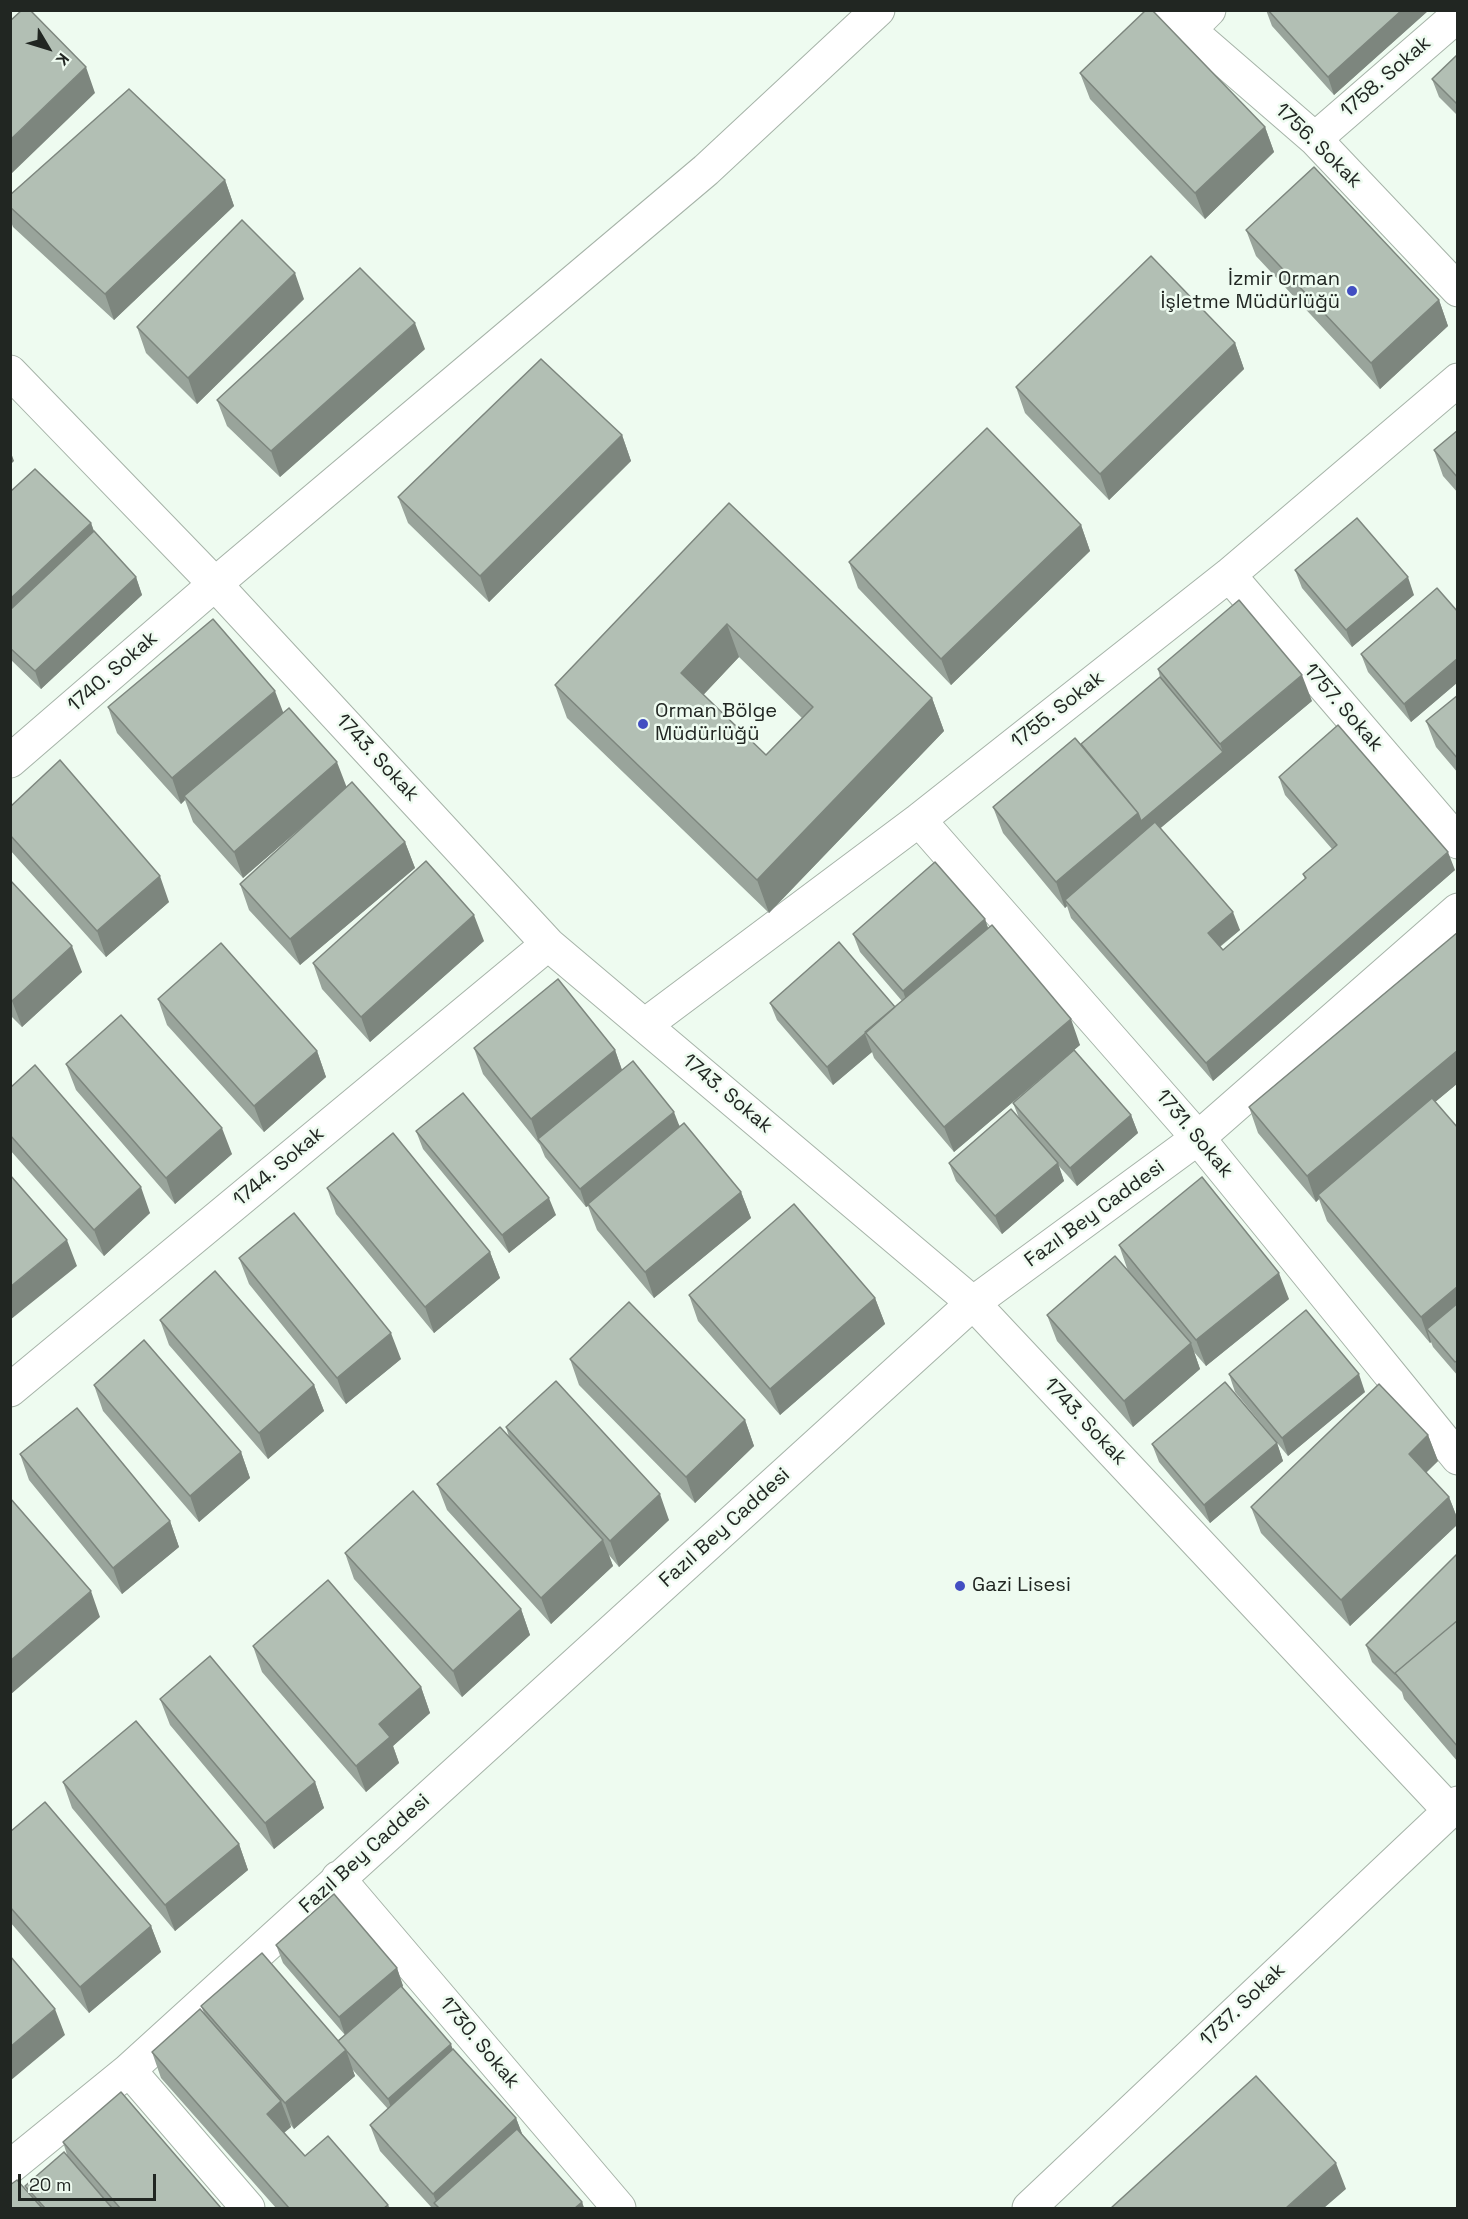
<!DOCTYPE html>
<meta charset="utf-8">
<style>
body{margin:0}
#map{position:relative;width:1468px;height:2219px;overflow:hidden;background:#eefbf0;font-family:"Space Grotesk",sans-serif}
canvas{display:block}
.frame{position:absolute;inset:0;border:12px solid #212622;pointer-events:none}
.north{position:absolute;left:18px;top:18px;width:60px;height:60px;-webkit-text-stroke:4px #eefbf0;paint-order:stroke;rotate:128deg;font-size:16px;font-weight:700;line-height:24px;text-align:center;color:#212622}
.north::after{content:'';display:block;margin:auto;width:21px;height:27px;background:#212622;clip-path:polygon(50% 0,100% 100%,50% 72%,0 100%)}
.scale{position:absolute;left:18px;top:2174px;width:138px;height:27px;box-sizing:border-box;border:3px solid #212622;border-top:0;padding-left:8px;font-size:18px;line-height:21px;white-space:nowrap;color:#212622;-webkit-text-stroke:4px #eefbf0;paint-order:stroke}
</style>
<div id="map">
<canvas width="1468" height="2219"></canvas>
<div class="frame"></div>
<div class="north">K</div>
<div class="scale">20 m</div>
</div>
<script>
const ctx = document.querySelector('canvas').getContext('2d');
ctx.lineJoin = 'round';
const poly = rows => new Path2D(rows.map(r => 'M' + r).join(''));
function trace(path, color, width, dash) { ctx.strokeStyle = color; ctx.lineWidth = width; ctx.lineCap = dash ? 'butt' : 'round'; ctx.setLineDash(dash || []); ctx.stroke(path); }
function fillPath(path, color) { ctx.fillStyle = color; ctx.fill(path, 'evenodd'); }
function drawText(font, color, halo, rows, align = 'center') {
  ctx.font = font + ' "Space Grotesk",sans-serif'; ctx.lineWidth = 5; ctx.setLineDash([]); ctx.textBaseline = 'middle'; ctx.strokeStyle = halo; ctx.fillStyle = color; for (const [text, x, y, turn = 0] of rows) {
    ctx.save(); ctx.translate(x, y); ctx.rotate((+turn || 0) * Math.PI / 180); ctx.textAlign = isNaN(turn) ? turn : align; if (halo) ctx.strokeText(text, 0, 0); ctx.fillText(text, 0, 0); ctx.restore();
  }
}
const minor = poly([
 [1170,10,1189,30,1315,139,1458,290],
 [1189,30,1209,10],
 [1315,139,1458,15],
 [10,372,215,584,548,944,973,1303,1449,1810],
 [1229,575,1458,842],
 [10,761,215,584,706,170,878,10],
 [919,820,1198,1138,1458,1458],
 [645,1025,919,820,1229,575,1458,380],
 [10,1390,548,944],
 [338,1878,619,2208],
 [129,2070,248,2208],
 [10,2167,129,2070,973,1303],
 [1029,2208,1458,1803]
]);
const tertiary = poly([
 [973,1303,1198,1138,1458,910]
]);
trace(minor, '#a6b3a8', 35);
trace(tertiary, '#a6b3a8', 35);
trace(minor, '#fff', 33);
trace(tertiary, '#fff', 33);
fillPath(poly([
 [1266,10,1429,10,1334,95,1272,26],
 [1458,54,1458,116,1439,97,1432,79],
 [1080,73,1265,127,1274,152,1205,219,1090,99],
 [225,180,234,206,114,320,13,227,10,219,10,195],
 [1246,230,1439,300,1448,326,1380,389,1256,256],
 [304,299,197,404,146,353,137,327],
 [1235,343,1244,369,1109,500,1025,413,1016,387],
 [425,349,280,477,227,426,217,400],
 [1458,430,1458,493,1443,476,1434,450],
 [622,435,631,461,489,602,408,523,398,497],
 [10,492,91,523,94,531,136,577,142,595,41,689,10,659],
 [729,503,932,698,944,731,769,913,567,718,555,685],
 [739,657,802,718,766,755,703,695],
 [1081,525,1090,551,951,685,858,588,849,562],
 [1295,570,1414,595,1352,647,1302,588],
 [1458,612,1458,682,1411,722,1368,672,1361,654],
 [1158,669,1312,701,1160,828,1240,930,1220,947,1223,950,1305,879,1303,874,1332,849,1285,795,1279,777,1455,870,1213,1081,1071,918,1067,906,1065,908,1003,833,993,807,1081,744,1160,677],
 [1458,695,1458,773,1436,747,1426,721],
 [108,707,283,713,346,788,405,842,415,868,300,965,249,910,240,884,332,801,243,878,193,822,185,800,181,804,117,733],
 [10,807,169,902,106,957,10,850],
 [10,880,82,972,22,1027,10,1015],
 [985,919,988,928,1080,1045,1074,1050,1131,1115,1138,1133,1077,1186,1058,1165,1064,1181,1002,1234,956,1181,949,1163,1019,1118,1013,1103,1067,1056,954,1152,874,1058,872,1052,833,1085,777,1020,770,1003,895,1007,902,1001,860,952,853,934],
 [1458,932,1458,1083,1435,1102,1458,1128,1458,1376,1433,1347,1431,1342,1430,1343,1327,1221,1319,1199,1316,1202,1258,1133,1249,1107],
 [484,941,370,1042,322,989,313,963],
 [158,999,317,1051,326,1077,264,1132,167,1025],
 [474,1048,615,1050,622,1070,680,1126,741,1192,751,1218,654,1298,597,1230,588,1206,586,1207,545,1157,540,1145,483,1074],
 [66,1064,232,1154,175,1204,76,1090],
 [10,1088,150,1213,104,1256,10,1150],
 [416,1131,556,1215,509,1253,423,1149],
 [327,1188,490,1252,500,1278,434,1333,336,1214],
 [1119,1245,1289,1299,1206,1366,1194,1352,1200,1369,1133,1427,1057,1341,1047,1315,1137,1282,1128,1271],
 [239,1258,401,1359,346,1404,249,1284],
 [689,1295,875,1298,885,1324,780,1415,698,1321],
 [160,1320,314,1385,324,1411,268,1459,169,1345],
 [570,1359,745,1420,754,1446,695,1503,579,1385],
 [1229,1374,1365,1392,1288,1456,1235,1392],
 [94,1385,241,1452,250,1478,199,1522,103,1411],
 [506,1427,669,1520,619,1567,609,1555,613,1566,551,1624,447,1510,437,1484,509,1437],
 [1428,1435,1438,1461,1426,1473,1449,1497,1458,1520,1458,1524,1350,1626,1261,1533,1251,1507],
 [1277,1443,1283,1461,1210,1523,1159,1462,1152,1444],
 [20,1454,170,1521,179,1547,122,1594,29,1480],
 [345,1553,521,1609,530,1635,462,1697,354,1579],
 [1458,1553,1458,1762,1404,1699,1402,1692,1372,1662,1366,1645],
 [253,1646,421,1687,430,1713,393,1746,399,1763,366,1792,262,1672],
 [160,1699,315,1782,324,1808,274,1849,170,1725],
 [63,1782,239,1844,248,1870,175,1931,72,1808],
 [10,1832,151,1926,161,1952,89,2013,10,1922],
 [276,1945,397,1968,403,1986,402,1987,453,2050,516,2118,522,2134,582,2202,584,2208,432,2208,380,2151,370,2125,388,2109,352,2069,355,2076,294,2129,290,2124,291,2127,284,2133,305,2156,388,2205,390,2208,276,2208,161,2078,152,2052,204,2013,201,2006,338,2041,345,2035,283,1963],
 [63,2142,221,2208,10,2208,28,2193,25,2186,68,2158]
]), '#99a49b');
fillPath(poly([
 [1402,10,1429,10,1334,95,1328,77],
 [86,67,95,93,10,175,10,140],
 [1265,127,1274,152,1205,219,1195,193],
 [225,180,234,206,114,320,105,294],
 [295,273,304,299,197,404,188,378],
 [1439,300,1448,326,1380,389,1371,363],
 [415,323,425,349,280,477,271,451],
 [1235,343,1244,369,1109,500,1100,474],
 [622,435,631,461,489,602,480,576],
 [10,450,14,461,10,465],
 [91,523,100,549,10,634,10,599],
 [1081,525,1090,551,951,685,941,659],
 [136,577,142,595,41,689,35,671],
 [1408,577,1414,595,1352,647,1346,630],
 [727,624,739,657,693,706,681,673],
 [1458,658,1458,682,1411,722,1404,704],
 [1302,675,1312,701,1069,905,1065,900,1067,906,1065,908,1056,882,1138,813,1223,752,1220,744],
 [275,691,285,717,184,796,185,800,181,804,172,778],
 [932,698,944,731,769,913,757,880],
 [337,762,347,788,243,878,234,852],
 [405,842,415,868,300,965,290,939],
 [1448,852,1455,870,1213,1081,1206,1063],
 [160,876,169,902,106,957,97,931],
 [1233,912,1240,930,1214,951,1208,933],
 [474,915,484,941,370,1042,361,1017],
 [985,919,991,937,909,1009,903,991],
 [72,946,82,972,22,1027,12,1001],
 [1071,1019,1080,1045,954,1152,944,1127],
 [865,1034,872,1052,833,1085,827,1067],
 [615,1050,624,1076,538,1139,540,1145,531,1119],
 [1458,1050,1458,1083,1320,1198,1318,1195,1319,1199,1316,1202,1307,1176],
 [317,1051,326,1077,264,1132,254,1106],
 [674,1112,681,1130,588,1204,588,1206,586,1207,580,1189],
 [1131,1115,1138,1133,1077,1186,1070,1168],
 [222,1128,232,1154,175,1204,166,1178],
 [1058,1163,1064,1181,1002,1234,995,1216],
 [141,1187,150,1213,104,1256,94,1230],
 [741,1192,751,1218,654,1298,645,1272],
 [549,1198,556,1215,509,1253,502,1235],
 [67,1240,77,1266,10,1320,10,1287],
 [490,1252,500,1278,434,1333,425,1307],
 [1279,1273,1289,1299,1206,1366,1196,1340],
 [1458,1286,1458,1320,1427,1329,1431,1342,1430,1343,1421,1317],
 [875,1298,885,1324,780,1415,770,1389],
 [391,1333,401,1359,346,1404,337,1378],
 [1191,1343,1200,1369,1133,1427,1124,1401],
 [1359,1374,1365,1392,1288,1456,1282,1438],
 [314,1385,324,1411,268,1459,259,1433],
 [745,1420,754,1446,695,1503,686,1477],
 [1428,1435,1438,1461,1418,1480,1409,1454],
 [1277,1443,1283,1461,1210,1523,1204,1505],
 [241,1452,250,1478,199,1522,190,1496],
 [660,1494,669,1520,619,1567,610,1541],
 [1449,1497,1458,1520,1458,1524,1350,1626,1341,1600],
 [170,1521,179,1547,122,1594,113,1568],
 [603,1540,613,1566,551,1624,541,1598],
 [91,1591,100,1617,10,1695,10,1661],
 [521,1609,530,1635,462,1697,453,1671],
 [421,1687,430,1713,393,1746,399,1763,366,1792,356,1766,379,1724],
 [315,1782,324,1808,274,1849,265,1823],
 [239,1844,248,1870,175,1931,165,1905],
 [151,1926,161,1952,89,2013,80,1987],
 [397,1968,403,1986,345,2035,339,2017],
 [55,2009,65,2035,10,2081,10,2047],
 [451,2044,457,2062,394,2116,388,2099],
 [346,2050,355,2076,294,2129,285,2103],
 [281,2101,291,2127,276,2139,267,2114],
 [516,2118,526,2144,439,2208,433,2194],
 [1336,2163,1346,2189,1324,2208,1286,2208],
 [582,2202,584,2208,575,2208]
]), '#7d867e');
const building = poly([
 [22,10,30,10,86,67,10,140,10,21,22,10],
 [1146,10,1152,10,1265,127,1195,193,1080,73,1146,10],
 [1268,10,1402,10,1328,77,1268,10],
 [1458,54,1458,105,1432,79,1458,54],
 [129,89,225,180,105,294,10,207,10,195,129,89],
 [1314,167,1439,300,1371,363,1246,230,1314,167],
 [242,220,295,273,188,378,137,327,242,220],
 [1151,256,1235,343,1100,474,1016,387,1151,256],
 [360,268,415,323,271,451,217,400,360,268],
 [541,359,622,435,480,576,398,497,541,359],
 [987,428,1081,525,941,659,849,562,987,428],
 [1458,430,1458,478,1434,450,1458,430],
 [35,469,91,523,10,599,10,492,35,469],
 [729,503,932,698,757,880,555,685,729,503],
 [727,624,813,707,766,755,681,673,727,624],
 [1357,518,1408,577,1346,630,1295,570,1357,518],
 [94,531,136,577,35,671,10,648,10,610,94,531],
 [1437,588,1458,612,1458,658,1404,704,1361,654,1437,588],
 [1239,600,1302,675,1220,744,1158,669,1239,600],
 [213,619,275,691,172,778,108,707,213,619],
 [1160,677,1223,752,1141,821,1138,813,1081,744,1160,677],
 [1458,695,1458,759,1426,721,1458,695],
 [289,708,337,762,234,852,184,796,289,708],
 [1338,725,1448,852,1206,1063,1065,900,1155,822,1233,912,1208,933,1223,950,1306,878,1303,874,1337,845,1279,777,1338,725],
 [1075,738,1138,813,1056,882,993,807,1075,738],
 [60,760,160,876,97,931,10,835,10,807,60,760],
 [352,782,405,842,290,939,240,884,352,782],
 [426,861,474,915,361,1017,313,963,426,861],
 [935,862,985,919,903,991,853,934,935,862],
 [10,880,72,946,12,1001,10,999,10,880],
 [992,925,1071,1019,944,1127,865,1032,992,925],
 [1458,932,1458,1050,1307,1176,1249,1107,1458,932],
 [839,942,895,1007,827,1067,770,1003,839,942],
 [221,943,317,1051,254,1106,158,999,221,943],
 [558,979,615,1050,531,1119,474,1048,558,979],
 [121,1015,222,1128,166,1178,66,1064,121,1015],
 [1074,1050,1131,1115,1070,1168,1013,1103,1074,1050],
 [633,1061,674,1112,580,1189,538,1139,633,1061],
 [35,1065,141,1187,94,1230,10,1135,10,1088,35,1065],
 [463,1093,549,1198,502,1235,416,1131,463,1093],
 [1432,1098,1458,1128,1458,1286,1421,1317,1318,1195,1432,1098],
 [1011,1109,1058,1163,995,1216,949,1163,1011,1109],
 [684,1123,741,1192,645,1272,588,1204,684,1123],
 [393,1133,490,1252,425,1307,327,1188,393,1133],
 [10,1175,67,1240,10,1287,10,1175],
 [1202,1177,1279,1273,1196,1340,1119,1245,1202,1177],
 [794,1204,875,1298,770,1389,689,1295,794,1204],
 [294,1213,391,1333,337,1378,239,1258,294,1213],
 [1115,1256,1191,1343,1124,1401,1047,1315,1115,1256],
 [215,1271,314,1385,259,1433,160,1320,215,1271],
 [629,1302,745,1420,686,1477,570,1359,629,1302],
 [1458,1303,1458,1360,1455,1362,1427,1329,1458,1303],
 [1306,1310,1359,1374,1282,1438,1229,1374,1306,1310],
 [144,1340,241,1452,190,1496,94,1385,144,1340],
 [556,1381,660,1494,610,1541,506,1427,556,1381],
 [1225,1382,1277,1443,1204,1505,1152,1444,1225,1382],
 [1379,1384,1428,1435,1409,1454,1449,1497,1341,1600,1251,1507,1379,1384],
 [77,1408,170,1521,113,1568,20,1454,77,1408],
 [500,1427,603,1540,541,1598,437,1484,500,1427],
 [413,1491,521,1609,453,1671,345,1553,413,1491],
 [10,1498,91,1591,10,1661,10,1498],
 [1458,1553,1458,1620,1395,1673,1395,1674,1366,1645,1458,1553],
 [328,1580,421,1687,379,1724,390,1737,356,1766,253,1646,328,1580],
 [1458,1620,1458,1747,1395,1673,1458,1620],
 [210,1656,315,1782,265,1823,160,1699,210,1656],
 [136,1721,239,1844,165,1905,63,1782,136,1721],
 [45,1802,151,1926,80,1987,10,1907,10,1832,45,1802],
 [334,1894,397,1968,339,2017,276,1945,334,1894],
 [262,1953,346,2050,285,2103,201,2006,262,1953],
 [10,1956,55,2009,10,2047,10,1956],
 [401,1986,451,2044,388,2099,338,2041,401,1986],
 [200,2009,281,2101,267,2114,305,2156,328,2136,388,2205,384,2208,289,2208,152,2052,200,2009],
 [453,2049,516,2118,433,2194,370,2125,453,2049],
 [1256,2076,1336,2163,1286,2208,1111,2208,1256,2076],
 [121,2092,221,2208,120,2208,63,2142,121,2092],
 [517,2129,582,2202,575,2208,439,2208,434,2203,517,2129],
 [64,2152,112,2208,45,2208,25,2186,64,2152],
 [17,2180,42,2208,10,2208,10,2185,17,2180]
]);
fillPath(building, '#b2bfb4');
trace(building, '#7d867e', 1.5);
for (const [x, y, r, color] of [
 [1352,291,6,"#424ec2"],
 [643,724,6,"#424ec2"],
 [960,1586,6,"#424ec2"]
]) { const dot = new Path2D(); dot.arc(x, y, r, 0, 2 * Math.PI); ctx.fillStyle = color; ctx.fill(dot); trace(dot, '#eefbf0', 2); }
drawText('20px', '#212622', '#eefbf0', [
 ["1758. Sokak",1386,77,-41],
 ["1756. Sokak",1318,146,44],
 ["1740. Sokak",113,672,-41],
 ["1757. Sokak",1343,708,49],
 ["1755. Sokak",1058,710,-38],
 ["1743. Sokak",377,758,47],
 ["1743. Sokak",727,1094,40],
 ["1731. Sokak",1194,1134,50],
 ["1744. Sokak",279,1167,-40],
 ["Fazıl Bey Caddesi",1095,1214,-36],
 ["1743. Sokak",1085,1422,47],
 ["Fazıl Bey Caddesi",725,1528,-42],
 ["Fazıl Bey Caddesi",365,1854,-42],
 ["1737. Sokak",1243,2005,-44],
 ["1730. Sokak",479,2043,50]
]);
drawText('20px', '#212622', '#eefbf0', [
 ["İzmir Orman",1340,280,"right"],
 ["İşletme Müdürlüğü",1340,303,"right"],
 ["Orman Bölge",655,712],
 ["Müdürlüğü",655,735],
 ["Gazi Lisesi",972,1586]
], 'left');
</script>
